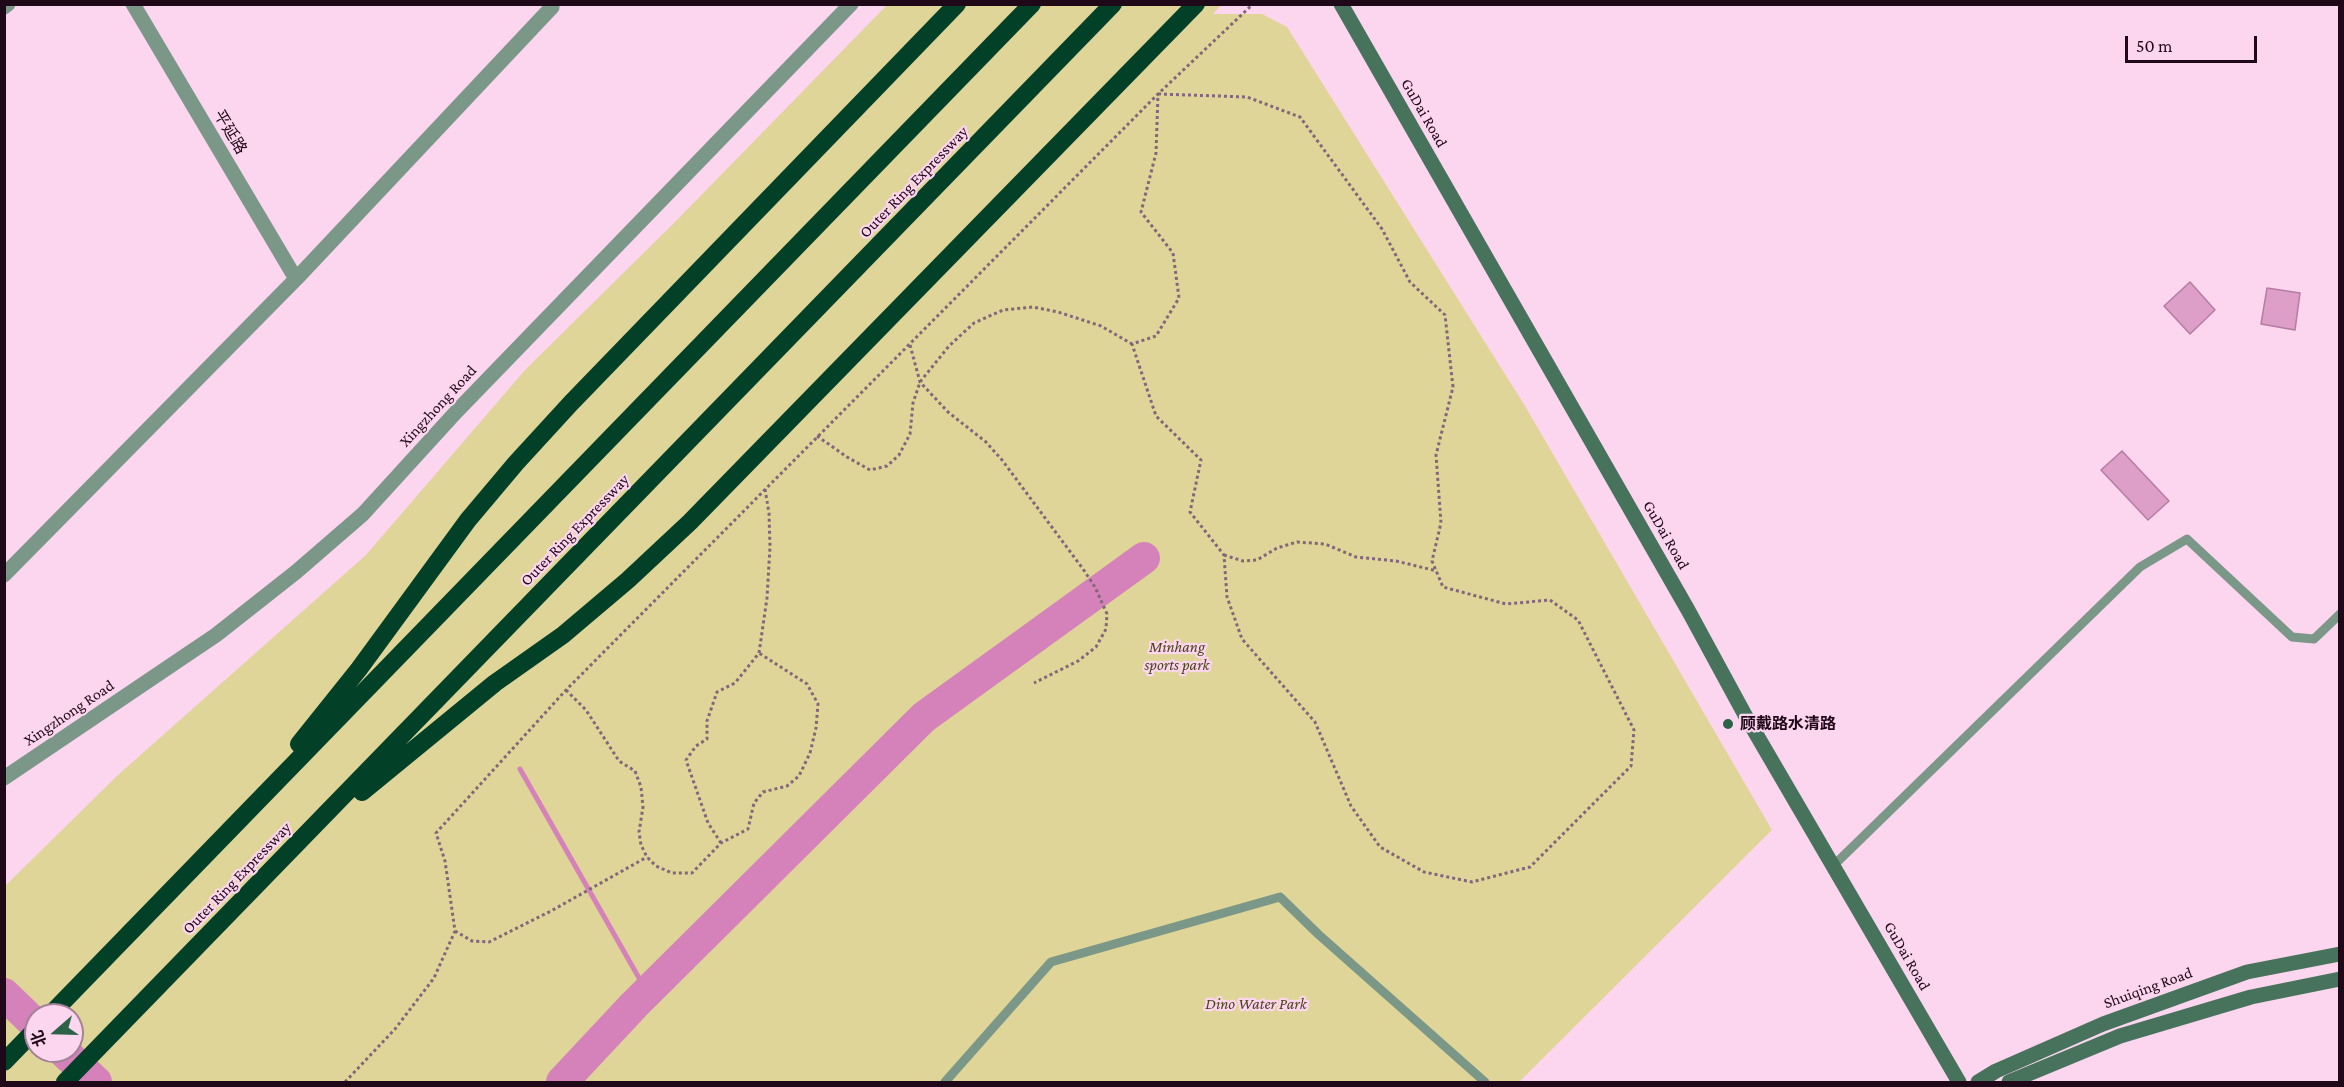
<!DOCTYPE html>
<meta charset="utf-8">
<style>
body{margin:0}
#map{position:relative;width:2344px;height:1087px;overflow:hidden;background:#fcd5ee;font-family:"Crimson Pro","Noto Sans SC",serif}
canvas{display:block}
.frame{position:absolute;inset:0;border:6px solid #1f0918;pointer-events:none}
.north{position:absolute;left:24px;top:1003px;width:60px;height:60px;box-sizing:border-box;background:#fcd5ee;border:2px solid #a48398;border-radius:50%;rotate:250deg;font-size:16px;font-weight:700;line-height:24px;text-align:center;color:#1f0918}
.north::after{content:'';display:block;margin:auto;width:21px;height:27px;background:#2c6248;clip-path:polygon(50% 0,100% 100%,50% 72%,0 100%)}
.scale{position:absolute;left:2125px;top:36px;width:132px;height:27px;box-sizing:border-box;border:3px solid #1f0918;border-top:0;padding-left:8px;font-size:18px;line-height:21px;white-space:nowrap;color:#1f0918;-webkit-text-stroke:4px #fcd5ee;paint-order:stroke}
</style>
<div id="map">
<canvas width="2344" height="1087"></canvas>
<div class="frame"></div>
<div class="north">北</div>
<div class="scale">50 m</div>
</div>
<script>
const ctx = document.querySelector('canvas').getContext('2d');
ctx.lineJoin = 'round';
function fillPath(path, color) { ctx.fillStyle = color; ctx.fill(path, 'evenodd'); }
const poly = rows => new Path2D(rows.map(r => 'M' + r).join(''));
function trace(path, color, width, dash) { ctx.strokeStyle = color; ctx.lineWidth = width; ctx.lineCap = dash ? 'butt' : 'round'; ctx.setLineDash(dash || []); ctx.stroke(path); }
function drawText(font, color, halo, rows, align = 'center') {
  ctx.font = font + ' "Crimson Pro","Noto Sans SC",serif'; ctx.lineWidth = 4.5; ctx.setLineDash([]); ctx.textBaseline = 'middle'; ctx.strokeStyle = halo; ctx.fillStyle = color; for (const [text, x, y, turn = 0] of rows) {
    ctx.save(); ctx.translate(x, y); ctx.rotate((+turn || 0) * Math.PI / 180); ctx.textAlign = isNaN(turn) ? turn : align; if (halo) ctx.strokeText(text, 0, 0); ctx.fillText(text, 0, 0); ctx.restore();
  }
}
fillPath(poly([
 [887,5,1221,5,1213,14,1262,14,1287,27,1525,406,1772,830,1519,1082,5,1082,5,886,118,775,366,555,525,370,676,221],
 [36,1015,72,1015,72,1051,36,1051]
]), '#dfd598');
trace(poly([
 [520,769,647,992]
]), '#d482b9', 5);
trace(poly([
 [4,994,36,1025],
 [63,1051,96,1082],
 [562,1082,634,1005,924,717,1144,558]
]), '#d482b9', 32);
const building = poly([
 [2190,282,2215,310,2190,334,2164,306,2190,282],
 [2267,288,2300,293,2295,330,2261,324,2267,288],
 [2122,451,2169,501,2148,520,2101,470,2122,451]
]);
fillPath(building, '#dd9fc7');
trace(building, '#b67ba2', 1.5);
trace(poly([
 [1158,94,1247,97,1300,117,1382,229,1410,282,1445,315,1453,387,1436,455,1441,523,1432,561,1443,587,1506,604,1550,600,1578,620,1634,730,1631,766,1530,867,1472,882,1424,872,1380,847,1351,806,1315,722,1242,639,1227,597,1224,555,1190,512,1201,460,1156,416,1132,344,1156,336,1179,298,1173,253,1141,212,1156,153,1158,94],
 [910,345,920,382,948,412,986,442,1002,460,1083,569,1095,587,1107,614,1106,629,1096,647,1078,661,1034,683],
 [817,436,847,457,870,470,887,466,899,455,910,434,913,403,920,382,949,346,974,323,1003,310,1033,307,1058,312,1101,326,1132,344],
 [1224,555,1243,561,1257,560,1277,548,1297,542,1325,544,1356,557,1396,561,1437,571],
 [566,690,586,710,619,761,635,771,641,787,643,807,639,832,641,845,647,857,656,866,672,873,692,873,721,843,748,829,754,803,763,792,787,786,799,776,810,753,816,728,818,704,807,684,759,653],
 [721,843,708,823,686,760,696,746,707,739,707,721,717,692,735,683,759,653,767,598,770,547,769,513,765,489],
 [455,931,472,941,489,942,551,911,647,857],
 [345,1082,395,1029,434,978,455,931,445,861,436,833,566,690,1158,94,1253,4]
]), '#84667a', 3, [3, 3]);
trace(poly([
 [1833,866,2140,567,2187,539,2292,637,2314,639,2340,614],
 [945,1082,1051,962,1280,897,1318,934,1485,1082]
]), '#7a9787', 9);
trace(poly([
 [133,4,296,279],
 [4,7,8,4],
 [4,575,296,279,552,7,551,4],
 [4,778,216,635,296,572,363,514,456,412,851,4]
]), '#7a9787', 15);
trace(poly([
 [1341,4,1688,610,1745,715,1959,1082],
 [1978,1082,1996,1071,2103,1024,2247,972,2340,954],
 [2009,1082,2120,1036,2251,997,2340,979]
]), '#47735c', 15);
trace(poly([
 [299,744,359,669,468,520,516,463,571,403,957,4],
 [362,792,495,683,563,635,628,580,690,522,1196,4],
 [50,1015,1032,4],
 [4,1062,36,1029],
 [65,1082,1113,4]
]), '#034028', 18);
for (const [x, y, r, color] of [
 [1728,724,6,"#2c6248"]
]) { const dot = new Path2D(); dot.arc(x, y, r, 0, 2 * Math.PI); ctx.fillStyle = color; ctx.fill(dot); trace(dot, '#fcd5ee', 2); }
drawText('16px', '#1f0918', '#fcd5ee', [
 ["GuDai Road",1424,113,60],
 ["平延路",230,132,59],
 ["Outer Ring Expressway",914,182,-46],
 ["Xingzhong Road",438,406,-47],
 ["Outer Ring Expressway",575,530,-46],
 ["GuDai Road",1666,535,60],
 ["Xingzhong Road",69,713,-34],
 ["Outer Ring Expressway",237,878,-46],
 ["GuDai Road",1907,956,60],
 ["Shuiqing Road",2148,988,-20]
]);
drawText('italic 16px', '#4b441b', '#fcd5ee', [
 ["Minhang",1177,647],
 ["sports park",1177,665],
 ["Dino Water Park",1256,1004]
]);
drawText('bold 16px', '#1f0918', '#fcd5ee', [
 ["顾戴路水清路",1740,724]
], 'left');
</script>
